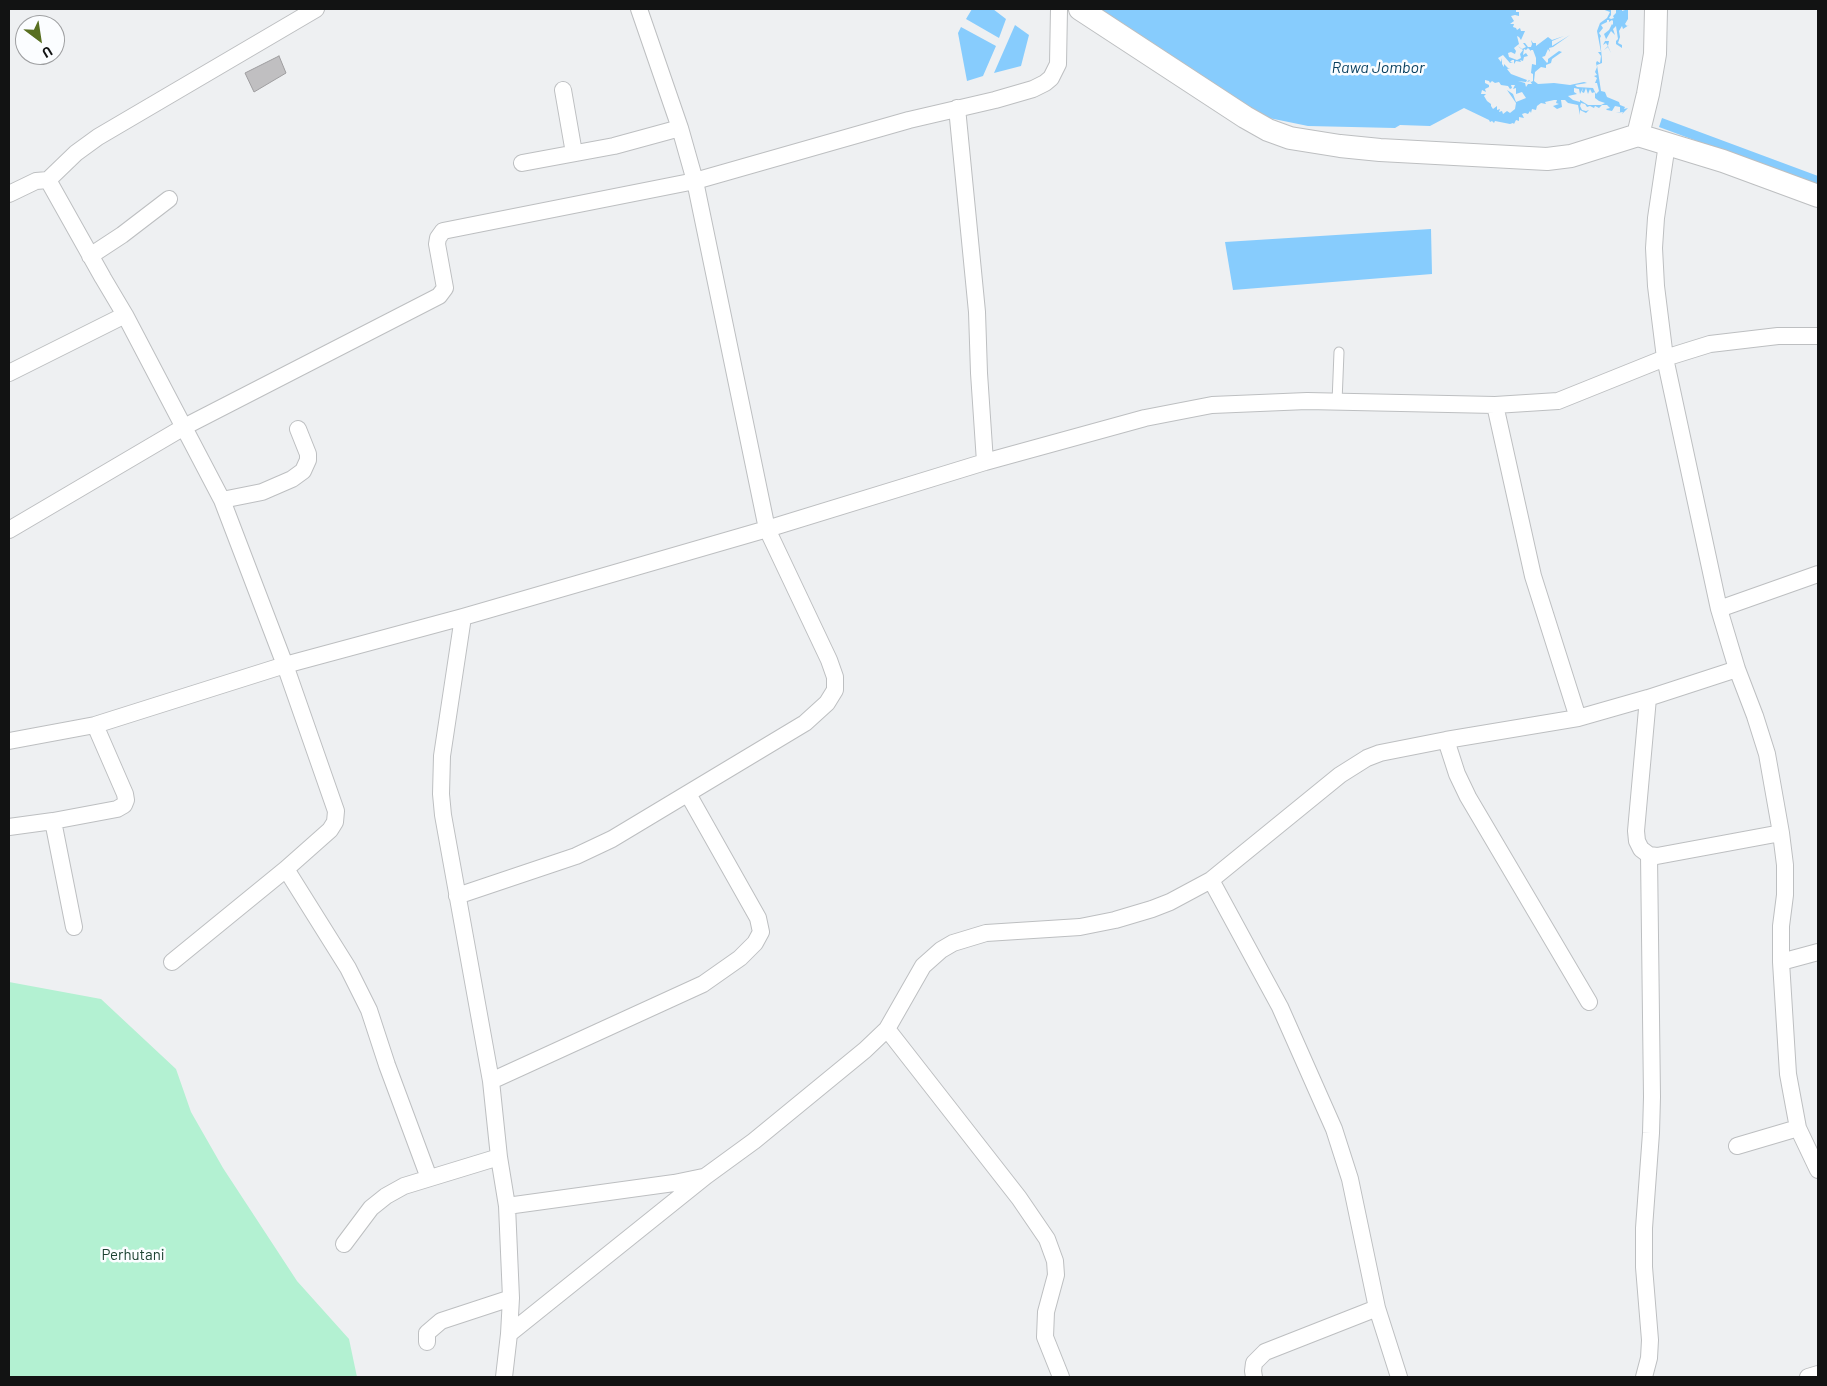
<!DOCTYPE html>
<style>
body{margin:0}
#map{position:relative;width:1827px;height:1386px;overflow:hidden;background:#eef0f2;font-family:Barlow,sans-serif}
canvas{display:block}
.frame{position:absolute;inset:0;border:10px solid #121313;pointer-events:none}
.north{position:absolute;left:15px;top:15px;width:50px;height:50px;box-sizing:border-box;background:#fbfdff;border:1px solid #9e9fa1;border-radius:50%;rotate:149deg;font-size:14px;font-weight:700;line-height:20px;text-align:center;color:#121313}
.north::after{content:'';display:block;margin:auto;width:18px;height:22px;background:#586f20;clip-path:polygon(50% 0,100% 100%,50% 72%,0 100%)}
</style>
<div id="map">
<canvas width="1827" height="1386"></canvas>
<div class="frame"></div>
<div class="north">U</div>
</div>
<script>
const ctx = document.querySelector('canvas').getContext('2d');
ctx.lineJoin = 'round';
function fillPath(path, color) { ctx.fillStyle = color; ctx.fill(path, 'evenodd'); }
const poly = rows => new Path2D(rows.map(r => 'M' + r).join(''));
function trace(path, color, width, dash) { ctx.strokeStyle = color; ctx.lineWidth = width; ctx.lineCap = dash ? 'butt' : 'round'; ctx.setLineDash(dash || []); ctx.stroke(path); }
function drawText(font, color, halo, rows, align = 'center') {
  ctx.font = font + ' Barlow,sans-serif'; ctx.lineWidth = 5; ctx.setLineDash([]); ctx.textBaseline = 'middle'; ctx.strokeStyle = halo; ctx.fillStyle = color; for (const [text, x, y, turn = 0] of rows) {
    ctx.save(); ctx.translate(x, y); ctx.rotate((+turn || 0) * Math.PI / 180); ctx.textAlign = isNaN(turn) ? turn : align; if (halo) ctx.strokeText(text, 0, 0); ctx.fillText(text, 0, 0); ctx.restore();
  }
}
fillPath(poly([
 [9,982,101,999,176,1069,191,1112,223,1168,297,1281,349,1339,357,1377,9,1377]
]), '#b3f1d2');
fillPath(poly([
 [972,9,993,9,1006,19,999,38,966,19],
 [1097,9,1520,9,1516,10,1516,12,1519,12,1519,16,1515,15,1511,16,1514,21,1510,24,1514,24,1513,27,1516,28,1517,30,1520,28,1521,31,1525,31,1521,40,1519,37,1517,36,1519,44,1514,48,1516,51,1515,54,1511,52,1508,53,1509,57,1517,60,1521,58,1520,54,1523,50,1520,48,1518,46,1522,49,1526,47,1523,43,1521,43,1520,41,1521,43,1525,43,1528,47,1531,47,1532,44,1531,40,1533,43,1536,43,1536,46,1548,37,1552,40,1564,36,1552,41,1552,46,1570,35,1553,47,1549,48,1550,52,1548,49,1545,56,1542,57,1547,63,1548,62,1548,59,1559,51,1562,52,1552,59,1551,63,1546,65,1546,68,1541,67,1535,72,1534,81,1538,84,1554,83,1570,85,1584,82,1587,83,1575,85,1577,87,1593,88,1596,94,1599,91,1597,83,1595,83,1597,78,1594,76,1597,75,1595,72,1597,67,1596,63,1597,61,1600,63,1601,56,1598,52,1601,52,1597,31,1600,23,1607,18,1610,12,1602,9,1611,10,1611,15,1609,18,1611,19,1614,18,1613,16,1616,13,1616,10,1614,10,1622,9,1622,11,1628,9,1628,19,1625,24,1627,26,1629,25,1623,29,1622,26,1619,31,1620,37,1618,43,1622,45,1622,48,1616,44,1616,41,1618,39,1616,26,1613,29,1615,35,1611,31,1605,41,1609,41,1608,46,1611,53,1608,47,1604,50,1608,46,1606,43,1603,45,1606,39,1604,34,1609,30,1612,24,1613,25,1613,21,1612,20,1609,22,1609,20,1607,20,1607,22,1601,25,1603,28,1599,33,1601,36,1600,38,1602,60,1602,63,1597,65,1601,91,1605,92,1607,97,1619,102,1620,105,1625,107,1624,109,1628,108,1622,114,1623,112,1616,113,1620,112,1620,107,1615,106,1612,111,1607,110,1606,109,1610,108,1607,105,1602,105,1599,108,1595,106,1594,108,1590,106,1587,107,1585,104,1581,103,1580,106,1582,110,1586,111,1589,110,1586,113,1580,110,1580,115,1578,105,1568,103,1565,100,1561,100,1562,107,1557,109,1553,106,1559,104,1556,103,1557,100,1554,100,1545,102,1546,104,1541,103,1537,106,1536,110,1532,109,1531,113,1530,111,1528,114,1525,113,1522,114,1524,118,1519,117,1519,121,1516,120,1514,124,1513,123,1510,124,1495,121,1494,123,1492,121,1490,122,1489,120,1464,108,1430,126,1400,125,1395,128,1308,126,1269,118,1255,113],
 [1528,48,1531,51,1531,50,1533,50,1536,58,1536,65,1532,64,1531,73,1533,74,1533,81,1531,82,1529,80,1527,82,1530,81,1532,84,1528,84,1526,87,1525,83,1518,81,1526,82,1527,80,1511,74,1507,69,1510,68,1508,68,1504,64,1504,67,1502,64,1502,58,1501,62,1498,58,1503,55,1510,63,1513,62,1510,62,1512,60,1514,60,1514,64,1516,61,1521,62,1520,60,1523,61,1524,57,1528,56,1526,53,1523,55,1524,49,1526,50],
 [1485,80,1489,81,1490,83,1492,81,1495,83,1499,82,1501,85,1508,86,1510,89,1512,88,1511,85,1515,85,1513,89,1516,88,1516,94,1522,92,1526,98,1516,102,1513,94,1507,90,1516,103,1515,109,1510,113,1507,111,1503,114,1502,111,1499,112,1500,109,1497,110,1497,106,1493,109,1491,106,1491,104,1487,101,1484,96,1486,94,1481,94,1482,90,1486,92,1485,89,1489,87,1489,85,1485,83],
 [1574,88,1579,89,1580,94,1583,88,1582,92,1584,93,1586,88,1588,94,1590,89,1592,93,1595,92,1595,98,1599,101,1605,103,1601,105,1588,105,1580,100,1580,102,1573,100,1568,96,1577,94,1574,92],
 [1015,25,1029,35,1021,66,994,73],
 [961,27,996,46,983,76,967,81,958,33],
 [1662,118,1818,176,1818,186,1659,127],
 [1431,229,1432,274,1233,290,1225,242]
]), '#87ccfd');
const building = poly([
 [279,56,286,73,254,92,245,73,279,56]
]);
fillPath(building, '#c0bfc1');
trace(building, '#9e9d9f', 1);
const lane = poly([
 [1337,402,1339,352]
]);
const street = poly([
 [563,90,574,153],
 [957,108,977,312,979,373,985,462],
 [1667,144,1656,218,1654,248,1656,286,1665,358,1719,609,1737,669,1755,716,1767,754,1781,833,1785,865,1785,895,1781,926,1781,962,1788,1074,1798,1128,1737,1146],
 [522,163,614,146,680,128],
 [48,180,103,278,125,315,222,500,285,665,336,811,335,822,330,830,286,869,172,962],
 [9,194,36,181,48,180,76,153,98,137,316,9],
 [90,256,122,235,169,199],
 [9,373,125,315],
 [1495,405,1533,576,1578,718],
 [222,500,262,492,292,479,303,471,308,460,308,454,298,429],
 [9,530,184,427,439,296,445,288,437,244,438,238,443,231,695,181,909,120,995,100,1033,89,1045,83,1051,78,1058,64,1059,9],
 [1719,609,1818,574],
 [463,617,442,756,441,794,443,815,491,1081,499,1157,507,1206,511,1298,509,1334,504,1377],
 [1648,698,1636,831,1637,841,1641,849,1649,855,1657,856,1781,833],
 [1446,740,1457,774,1468,797,1589,1002],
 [9,741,95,725,285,665,463,617,767,529,985,462,1145,418,1212,405,1307,401,1495,405,1558,401,1665,358,1710,344,1778,336,1818,336],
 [53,821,74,927],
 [9,827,53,821,117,809,124,805,126,800,125,794,95,725],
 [286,869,348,968,369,1010,387,1065,429,1178],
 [1211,880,1280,1007,1334,1129,1350,1179,1377,1308,1399,1377],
 [457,896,576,856,612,839,805,723,827,703,835,690,835,677,829,660,767,529,695,181,680,128,639,9],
 [1781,962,1818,952],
 [887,1029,1019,1198,1047,1239,1055,1261,1056,1275,1046,1312,1045,1337,1061,1377],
 [491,1081,703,984,740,958,755,943,761,932,758,918,688,794],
 [1798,1128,1818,1170],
 [507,1206,674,1183,703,1177],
 [344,1244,371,1208,386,1196,404,1186,499,1157],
 [509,1334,706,1176,754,1141,865,1050,887,1029,923,966,941,950,953,943,986,933,1080,927,1115,920,1152,909,1170,902,1211,880,1340,775,1367,758,1380,753,1446,740,1578,718,1648,698,1737,669],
 [427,1342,427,1333,441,1321,511,1298],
 [1254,1377,1253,1371,1254,1363,1265,1352,1377,1308],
 [1644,1377,1649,1358,1650,1340,1644,1267,1644,1228,1651,1133,1652,1097,1649,855],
 [1808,1377,1818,1374]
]);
const secondary = poly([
 [1080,9,1245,117,1268,130,1290,138,1340,146,1380,150,1547,159,1571,156,1638,135],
 [1638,135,1723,161,1818,196],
 [1638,135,1648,94,1655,54,1656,9]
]);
trace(lane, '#bdbfc1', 11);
trace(street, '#bdbfc1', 18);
trace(secondary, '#bdbfc1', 24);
trace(lane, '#fff', 9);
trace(street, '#fff', 16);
trace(secondary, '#fff', 22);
drawText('15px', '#1c4131', '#fbfdff', [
 ["Perhutani",133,1255]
]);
drawText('italic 16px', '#073f5f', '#fbfdff', [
 ["Rawa Jombor",1378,68]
]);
</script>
